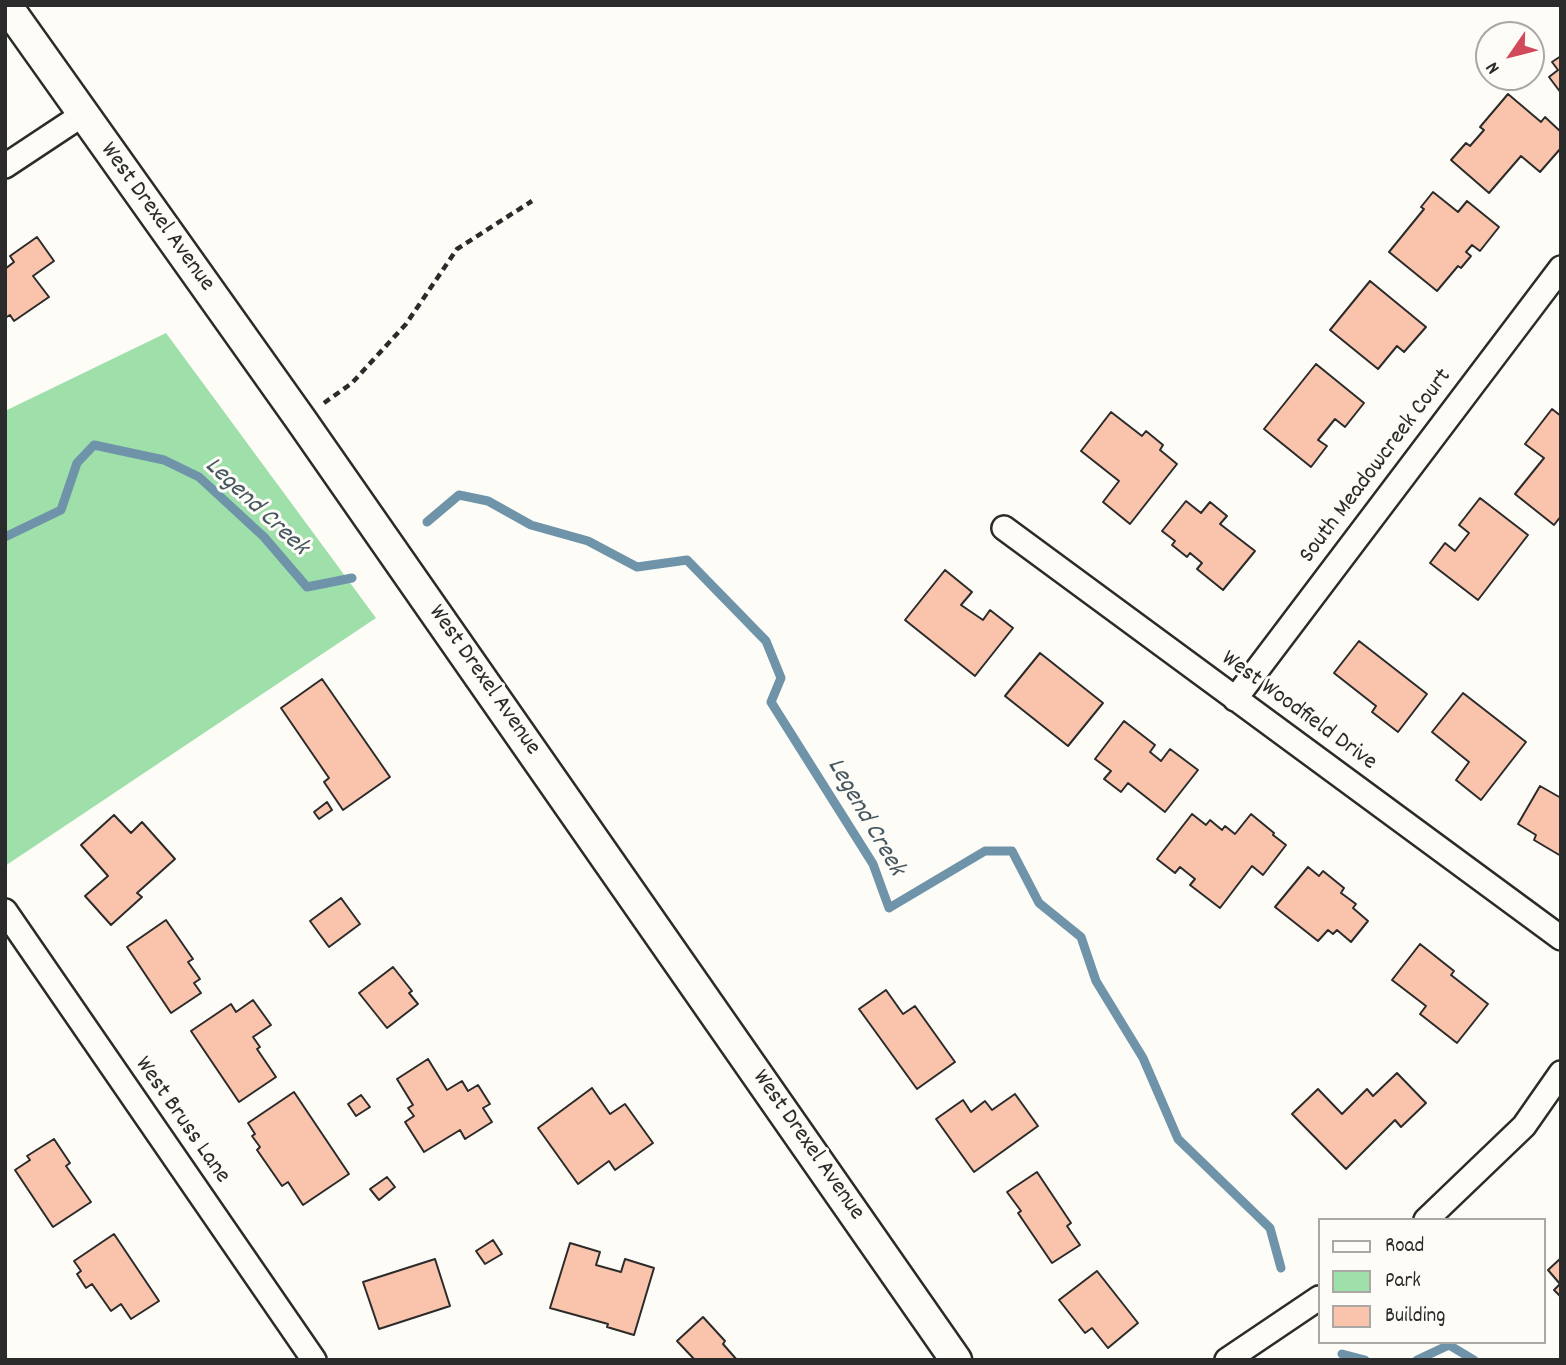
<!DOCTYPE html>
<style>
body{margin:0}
#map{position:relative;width:1566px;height:1365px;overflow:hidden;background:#fdfcf7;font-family:Dekko,sans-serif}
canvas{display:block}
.frame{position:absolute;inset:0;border:7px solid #2b2b2b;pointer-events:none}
.legend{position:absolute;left:1318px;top:1218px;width:228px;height:126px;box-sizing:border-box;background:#fdfcf7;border:2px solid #a9a8a5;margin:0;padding:9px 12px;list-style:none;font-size:21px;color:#2b2b2b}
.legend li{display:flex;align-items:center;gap:14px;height:35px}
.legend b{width:35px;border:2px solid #a9a8a5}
.north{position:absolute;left:1475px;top:21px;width:70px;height:70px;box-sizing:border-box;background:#fdfcf7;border:2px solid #a9a8a5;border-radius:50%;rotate:235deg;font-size:19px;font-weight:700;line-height:28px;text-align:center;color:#2b2b2b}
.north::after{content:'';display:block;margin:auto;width:24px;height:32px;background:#d1495b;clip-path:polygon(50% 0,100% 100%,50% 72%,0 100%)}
</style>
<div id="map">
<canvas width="1566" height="1365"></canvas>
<div class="frame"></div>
<ul class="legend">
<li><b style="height:9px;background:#fdfcf7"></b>Road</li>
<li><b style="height:19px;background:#9fe0aa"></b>Park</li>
<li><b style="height:19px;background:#f9c3ac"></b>Building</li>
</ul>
<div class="north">N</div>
</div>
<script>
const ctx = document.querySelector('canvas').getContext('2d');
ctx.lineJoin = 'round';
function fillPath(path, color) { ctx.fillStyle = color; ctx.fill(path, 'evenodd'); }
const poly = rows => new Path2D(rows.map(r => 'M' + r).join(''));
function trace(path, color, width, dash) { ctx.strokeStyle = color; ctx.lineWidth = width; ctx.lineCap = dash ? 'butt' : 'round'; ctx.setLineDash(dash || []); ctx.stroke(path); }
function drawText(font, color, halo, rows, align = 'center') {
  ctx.font = font + ' Dekko,sans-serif'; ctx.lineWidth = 6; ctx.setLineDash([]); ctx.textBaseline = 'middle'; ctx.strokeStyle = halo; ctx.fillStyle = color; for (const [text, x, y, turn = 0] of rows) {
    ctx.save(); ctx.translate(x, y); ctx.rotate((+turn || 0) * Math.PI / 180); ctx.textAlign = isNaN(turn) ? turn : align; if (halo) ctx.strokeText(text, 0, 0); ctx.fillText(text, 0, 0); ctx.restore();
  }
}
fillPath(poly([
 [166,333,376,618,5,866,5,411]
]), '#9fe0aa');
trace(poly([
 [427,522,459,495,488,501,531,525,588,541,637,567,687,560,766,641,781,678,771,702,873,864,889,908,985,851,1012,851,1039,903,1081,937,1096,981,1143,1058,1178,1139,1270,1228,1281,1268],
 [5,537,61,510,77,463,94,445,164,460,199,477,264,537,307,587,352,578],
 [1342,1354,1365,1360],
 [1417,1360,1449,1345,1474,1360]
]), '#6f94a9', 9);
const building = poly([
 [1561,56,1561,93,1549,77,1558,70,1552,62,1561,56],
 [1508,94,1541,122,1545,117,1561,132,1561,148,1540,172,1521,156,1489,193,1451,160,1466,143,1470,146,1484,130,1480,127,1508,94],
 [1433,192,1458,212,1467,201,1499,227,1480,251,1472,245,1466,252,1471,256,1461,268,1458,266,1437,291,1389,252,1424,209,1421,207,1433,192],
 [37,237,54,261,33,276,49,297,14,321,10,315,5,318,5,269,14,262,10,256,37,237],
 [1370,281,1426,327,1404,352,1397,346,1378,369,1330,330,1370,281],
 [1316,364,1364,403,1345,427,1335,419,1318,440,1327,446,1311,467,1264,429,1316,364],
 [1552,409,1561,416,1561,516,1554,525,1515,494,1544,458,1525,444,1552,409],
 [1111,412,1142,436,1146,431,1163,445,1160,450,1177,464,1130,524,1103,502,1119,481,1081,451,1111,412],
 [1480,498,1528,535,1478,600,1430,563,1445,543,1455,551,1469,533,1459,525,1480,498],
 [1186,501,1201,513,1210,502,1227,516,1220,524,1255,551,1223,590,1197,569,1202,563,1190,553,1187,557,1172,545,1175,541,1162,531,1186,501],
 [945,570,972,592,961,605,983,620,990,610,1013,628,975,676,905,620,945,570],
 [1359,641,1427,694,1398,732,1372,712,1376,706,1334,673,1359,641],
 [1040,653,1103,703,1068,746,1005,696,1040,653],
 [322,679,390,777,343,810,324,782,329,778,281,708,322,679],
 [1463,693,1526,742,1481,800,1456,780,1469,762,1432,732,1463,693],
 [1124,721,1155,745,1150,752,1161,761,1170,749,1198,770,1165,812,1128,783,1121,792,1104,779,1111,771,1095,759,1124,721],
 [1540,786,1561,798,1561,856,1534,840,1536,835,1518,824,1540,786],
 [327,802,332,810,319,819,314,812,327,802],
 [1192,814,1206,825,1210,820,1222,830,1225,826,1235,834,1251,814,1274,833,1273,835,1286,845,1263,875,1252,866,1220,908,1190,885,1195,879,1180,867,1175,873,1157,859,1192,814],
 [114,815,131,833,142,822,175,859,137,893,142,897,111,925,85,896,108,876,81,845,114,815],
 [1308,867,1319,876,1323,871,1344,888,1341,893,1356,904,1353,908,1368,921,1351,942,1337,930,1333,934,1328,930,1318,941,1275,907,1308,867],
 [341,898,360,924,329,947,310,921,341,898],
 [166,920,193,959,188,962,200,979,194,983,201,993,171,1013,127,947,166,920],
 [1420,944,1454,971,1451,975,1488,1004,1457,1043,1420,1014,1426,1006,1392,980,1420,944],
 [393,967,412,991,409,993,418,1004,387,1028,359,993,393,967],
 [886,990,903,1014,915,1006,955,1062,917,1089,859,1009,886,990],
 [253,1000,271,1025,253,1037,260,1047,257,1049,276,1077,239,1102,191,1031,231,1004,236,1012,253,1000],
 [428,1059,447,1090,462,1081,468,1091,478,1085,490,1104,483,1108,492,1122,465,1139,460,1130,424,1152,405,1122,414,1116,408,1108,413,1105,397,1079,428,1059],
 [1397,1073,1426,1103,1401,1127,1395,1120,1346,1169,1292,1114,1318,1089,1342,1114,1367,1089,1373,1096,1397,1073],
 [592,1088,610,1114,625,1104,653,1143,615,1170,609,1161,578,1184,538,1128,592,1088],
 [294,1092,349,1174,303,1205,288,1182,282,1186,257,1150,260,1147,252,1136,255,1134,248,1123,294,1092],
 [1015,1094,1038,1126,974,1172,936,1119,963,1100,971,1112,985,1101,992,1110,1015,1094],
 [361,1095,370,1107,356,1116,348,1104,361,1095],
 [54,1139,70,1163,66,1166,91,1202,53,1227,15,1170,30,1160,27,1156,54,1139],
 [1037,1172,1071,1223,1067,1226,1080,1245,1052,1263,1018,1213,1021,1211,1007,1192,1037,1172],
 [387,1177,395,1187,379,1200,370,1189,387,1177],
 [114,1234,159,1301,131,1319,121,1304,111,1311,92,1284,86,1288,77,1274,81,1271,74,1261,114,1234],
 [493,1240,502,1254,485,1264,476,1251,493,1240],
 [570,1243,600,1252,596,1265,621,1272,625,1259,654,1268,634,1335,607,1327,608,1324,550,1308,570,1243],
 [1561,1258,1561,1297,1554,1290,1560,1284,1548,1270,1561,1258],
 [435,1259,450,1306,379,1329,363,1282,435,1259],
 [1097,1271,1138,1323,1108,1348,1092,1328,1085,1333,1059,1300,1097,1271],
 [703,1317,725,1341,723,1344,737,1360,695,1360,677,1341,703,1317]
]);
fillPath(building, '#f9c3ac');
trace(building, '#2b2b2b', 2);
const minor = poly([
 [5,166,82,115],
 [1004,528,1561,938],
 [1235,699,1561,268],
 [5,911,314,1360],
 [1426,1220,1524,1126,1561,1073],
 [1227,1360,1319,1298]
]);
const tertiary = poly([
 [6,5,301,420,956,1360]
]);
trace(minor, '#2b2b2b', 28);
trace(tertiary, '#2b2b2b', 35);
trace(poly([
 [324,403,352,383,406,324,457,249,532,201]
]), '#2b2b2b', 4.5, [7, 5]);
trace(minor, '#fdfcf7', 23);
trace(tertiary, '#fdfcf7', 30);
drawText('24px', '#2b2b2b', '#fdfcf7', [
 ["West Drexel Avenue",156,218,54],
 ["South Meadowcreek Court",1377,467,-53],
 ["West Drexel Avenue",483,681,55],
 ["West Woodfield Drive",1298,712,36],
 ["West Bruss Lane",181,1121,55],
 ["West Drexel Avenue",807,1146,55]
]);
drawText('italic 26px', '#475760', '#fdfcf7', [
 ["Legend Creek",255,508,43],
 ["Legend Creek",864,818,60]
]);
</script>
